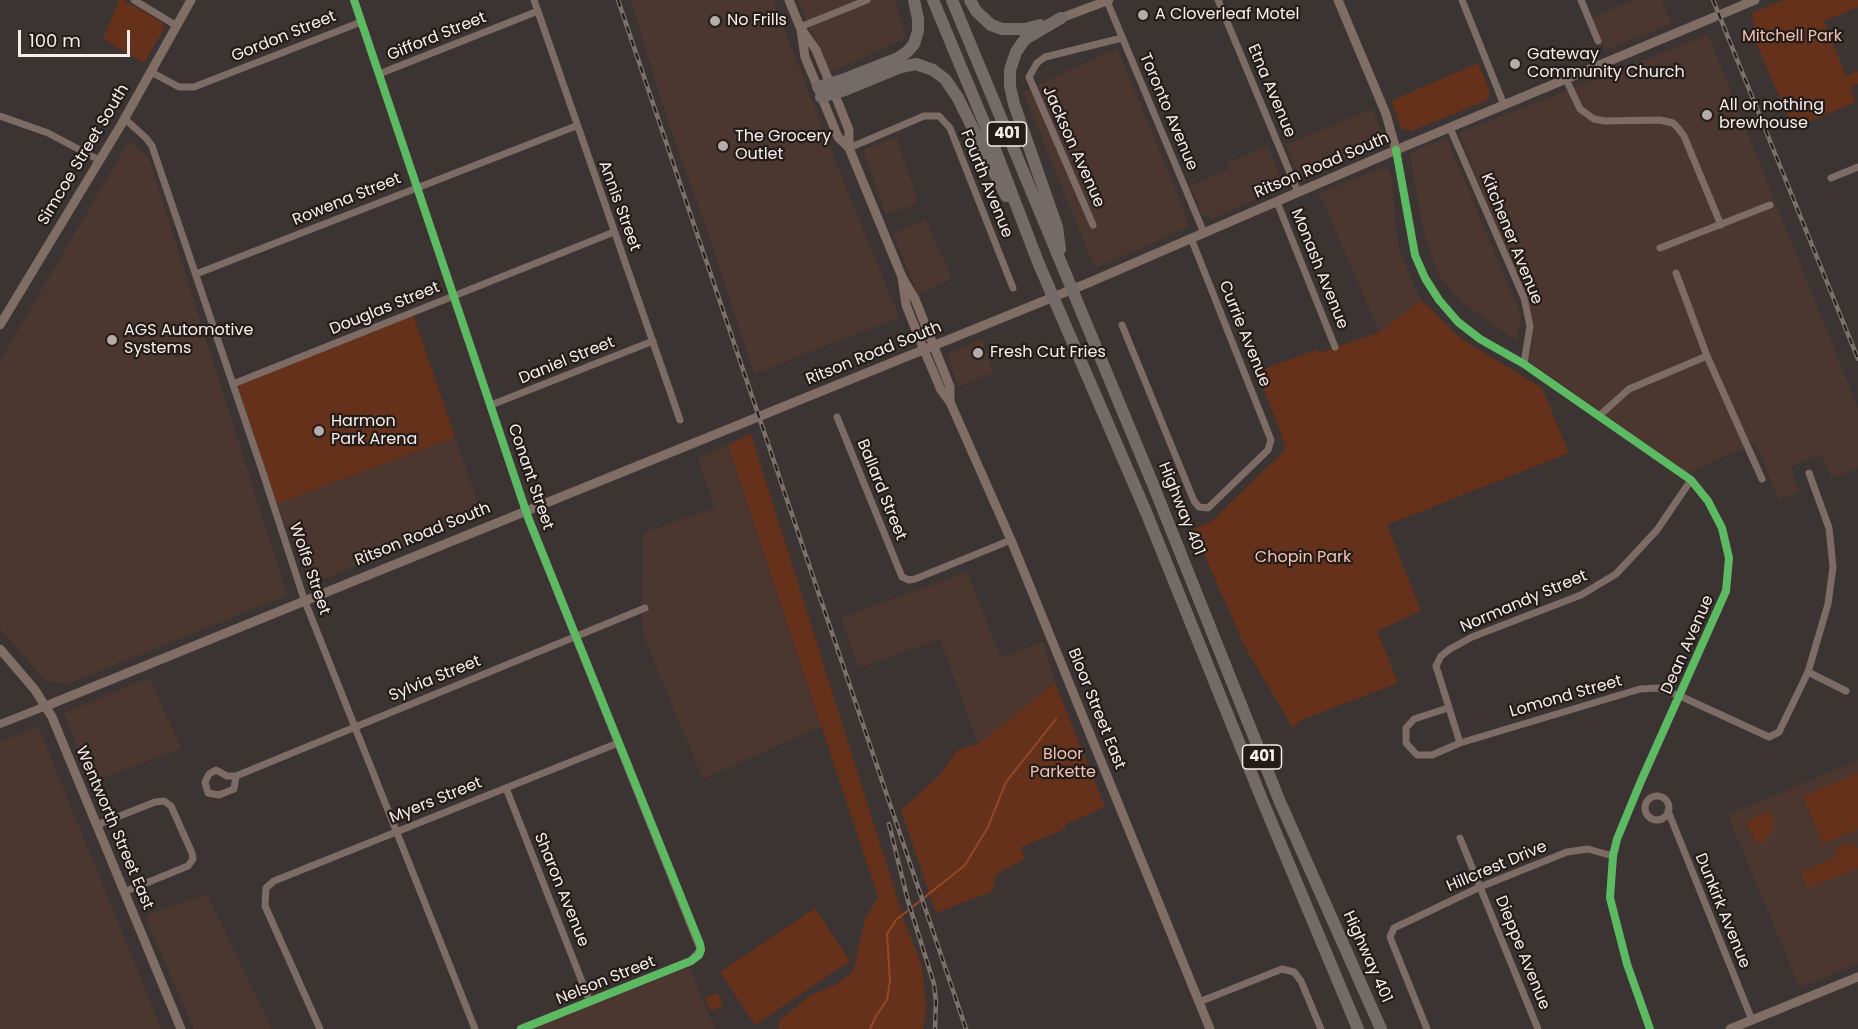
<!DOCTYPE html>
<style>
body{margin:0}
#map{position:relative;width:1858px;height:1029px;overflow:hidden;background:#3c3432;font-family:Poppins,sans-serif}
canvas{display:block}
.scale{position:absolute;left:18px;top:30px;width:112px;height:27px;box-sizing:border-box;border:3px solid #f7edea;border-top:0;padding-left:8px;font-size:18px;line-height:21px;white-space:nowrap;color:#f7edea;-webkit-text-stroke:4px #231c19;paint-order:stroke}
</style>
<div id="map">
<canvas width="1858" height="1029"></canvas>
<div class="scale">100 m</div>
</div>
<script>
const ctx = document.querySelector('canvas').getContext('2d');
ctx.lineJoin = 'round';
function fillPath(path, color) { ctx.fillStyle = color; ctx.fill(path, 'evenodd'); }
const poly = rows => new Path2D(rows.map(r => 'M' + r).join(''));
function trace(path, color, width, dash) { ctx.strokeStyle = color; ctx.lineWidth = width; ctx.lineCap = dash ? 'butt' : 'round'; ctx.setLineDash(dash || []); ctx.stroke(path); }
function drawText(font, color, halo, rows, align = 'center') {
  ctx.font = font + ' Poppins,sans-serif'; ctx.lineWidth = 4.5; ctx.setLineDash([]); ctx.textBaseline = 'middle'; ctx.strokeStyle = halo; ctx.fillStyle = color; for (const [text, x, y, turn = 0] of rows) {
    ctx.save(); ctx.translate(x, y); ctx.rotate((+turn || 0) * Math.PI / 180); ctx.textAlign = isNaN(turn) ? turn : align; if (halo) ctx.strokeText(text, 0, 0); ctx.fillText(text, 0, 0); ctx.restore();
  }
}
fillPath(poly([
 [631,0,773,0,843,181,899,317,754,374,709,235,668,122],
 [798,0,895,0,906,38,829,73],
 [1634,0,1661,0,1672,24,1605,50,1592,18],
 [1708,35,1858,408,1858,468,1831,478,1821,454,1790,467,1799,491,1779,500,1756,443,1687,473,1528,360,1533,347,1526,301,1459,133],
 [1117,48,1177,193,1189,227,1095,268,1023,92],
 [1371,109,1387,142,1300,178,1286,145],
 [896,137,918,202,886,215,863,150],
 [1446,137,1521,315,1517,341,1460,301,1438,274,1426,240,1420,216,1410,153],
 [129,141,149,159,287,595,70,683,46,682,0,628,0,361],
 [1268,146,1283,186,1212,219,1202,214,1190,186,1230,169,1227,163],
 [1382,168,1389,170,1391,176,1399,251,1421,300,1380,332,1319,193],
 [926,220,952,279,918,294,893,233],
 [982,339,993,373,958,387,948,354],
 [455,437,482,515,311,584,277,504],
 [728,445,824,725,703,779,642,632,643,533,715,508,698,458],
 [967,572,1001,658,1043,641,1055,683,978,744,940,639,859,668,841,618],
 [149,678,181,748,91,783,64,713],
 [38,726,143,984,161,1029,0,1029,0,742],
 [1858,760,1858,963,1800,988,1728,815],
 [207,894,272,1029,194,1029,145,916],
 [689,967,715,1029,530,1029]
]), '#4b372f');
fillPath(poly([
 [119,0,123,0,162,22,164,29,144,63,103,39],
 [1784,0,1858,0,1858,7,1824,21,1846,76,1858,71,1858,84,1850,87,1856,102,1793,128,1756,43,1752,13],
 [1478,63,1490,92,1487,100,1411,131,1402,129,1391,101],
 [1421,300,1460,338,1542,388,1569,453,1387,525,1421,611,1377,631,1398,683,1304,719,1292,727,1245,647,1193,529,1212,521,1286,449,1280,430,1257,372,1317,349,1319,353,1380,332],
 [413,314,455,437,277,504,237,385],
 [751,434,906,926,922,966,926,1012,923,1029,779,1029,779,1021,811,995,835,985,853,972,865,919,878,897,728,445],
 [1055,683,1105,807,1064,825,1065,829,1021,847,1025,859,995,875,995,883,991,892,936,913,901,810,939,776,957,751,965,747,978,744],
 [1858,773,1858,829,1823,844,1803,796],
 [1770,811,1773,821,1773,830,1766,839,1758,845,1746,821],
 [1851,843,1858,849,1858,868,1808,888,1801,873,1835,857,1836,850,1841,844],
 [815,908,850,961,755,1025,720,972],
 [718,993,723,1006,711,1011,705,998]
]), '#65311b');
trace(poly([
 [870,1029,876,1016,887,1000,890,981,887,934,896,920,965,865,988,827,1006,782,1056,719]
]), '#964826', 2);
trace(poly([
 [134,0,177,26],
 [354,0,525,510],
 [534,0,680,420],
 [1218,0,1298,192],
 [1462,0,1504,105],
 [1581,0,1598,41],
 [1107,1,1204,233],
 [800,27,867,0],
 [151,72,179,87,194,87,361,22],
 [379,74,538,11],
 [1566,79,1580,109,1594,119,1605,121,1660,120,1673,123,1678,128,1684,136,1721,225],
 [0,116,48,133,99,160],
 [125,119,146,138,152,146,263,473,304,599,475,1029],
 [1450,128,1524,298,1530,326,1524,364],
 [849,148,924,116,939,116,950,128,1013,288],
 [1396,150,1415,255,1425,278,1439,300,1458,322,1480,339,1524,364,1691,480,1708,501,1722,528,1729,558,1726,591,1641,781,1617,839,1613,856,1610,898,1627,964,1650,1029],
 [1831,178,1858,167],
 [1277,202,1335,347],
 [1093,225,1029,77,1037,63,1045,57,1122,38],
 [1660,248,1770,205],
 [1676,273,1707,356,1762,479],
 [196,274,576,126],
 [1122,325,1194,501,1199,507,1208,508,1268,450,1271,440,1191,238],
 [233,384,614,232],
 [491,405,653,341],
 [1599,416,1629,389,1707,356],
 [837,417,902,577,909,580,915,579,1011,540],
 [1808,672,1846,691],
 [1448,708,1414,719,1406,728,1406,743,1417,755,1432,755,1460,743,1640,689,1658,688,1680,696,1769,737,1779,732,1808,672,1828,604,1833,567,1829,528,1809,473],
 [1460,743,1436,666,1441,656,1450,649,1472,637,1581,595,1616,574,1657,530,1691,480],
 [236,776,227,776,216,770,209,774,205,782,208,793,219,795,234,789,236,776,645,608],
 [506,788,590,1002],
 '1645 808a12 12 0 1 1 24 0a12 12 0 1 1-24 0Z',
 [1668,811,1752,1020],
 [97,825,155,802,164,801,171,806,192,853,193,859,188,866,124,892],
 [1460,838,1538,1029],
 [1199,1002,1282,969,1294,972,1301,981,1321,1029],
 [320,1029,265,906,266,888,274,881,618,743],
 [1427,1029,1390,937,1394,928,1480,887,1567,852,1588,849,1613,856]
]), '#7d6b65', 7);
trace(poly([
 [0,724,46,706],
 [521,1029,691,961,701,950,525,510]
]), '#7d6b65', 8);
trace(poly([
 [789,0,800,27,816,50,839,105,849,130,849,148,902,277,915,299,950,387,950,402],
 [1338,0,1386,114,1396,150],
 [1061,18,1109,0],
 [801,30,805,57,827,110,838,137,849,148],
 [902,277,906,305,924,350,941,390,950,402,1011,540,1210,1029],
 [0,325,121,125,191,0],
 [0,649,35,690,52,717,181,1029],
 [46,706,1088,283,1396,150,1755,0],
 [1730,1029,1858,977]
]), '#806d66', 9);
trace(poly([
 [933,0,991,139,1038,262,1146,512,1263,802,1358,1029],
 [952,0,1152,482,1280,802,1381,1029],
 [970,0,976,11,991,25,1002,29,1025,29,1040,25],
 [818,87,842,80,898,58,907,52,914,44,918,31,918,19,914,0],
 [821,97,845,90,901,67,916,64,933,70,945,79,958,98,1006,196],
 [1060,249,1057,227,1014,104,1010,86,1010,70,1016,52,1025,39,1061,18]
]), '#746b68', 12);
const rail = poly([
 [618,0,966,1029],
 [1713,0,1858,359],
 [889,824,908,901,934,984,936,1001,935,1029]
]);
trace(rail, '#7c706b', 4.5);
trace(rail, '#231c19', 2, [7]);
trace(poly([
 [354,0,529,520,700,944,701,950,699,955,691,961,521,1029],
 [1396,150,1415,255,1425,278,1439,300,1458,322,1480,339,1524,364,1691,480,1708,501,1722,528,1729,558,1726,591,1641,781,1617,839,1613,856,1610,898,1627,964,1650,1029]
]), '#5cba63', 8);
for (const [x, y, r, color] of [
 [1143,15,6,"#b6acaa"],
 [715,21,6,"#b6acaa"],
 [1515,64,6,"#b6acaa"],
 [1707,115,6,"#b6acaa"],
 [723,146,6,"#b6acaa"],
 [112,340,6,"#b6acaa"],
 [978,353,6,"#b6acaa"],
 [319,431,6,"#b6acaa"]
]) { const dot = new Path2D(); dot.arc(x, y, r, 0, 2 * Math.PI); ctx.fillStyle = color; ctx.fill(dot); trace(dot, '#231c19', 2); }
for (const [x, y, w] of [
 [1007,134,39],
 [1262,757,39]
]) { const box = new Path2D(); box.roundRect(x - w / 2, y - 12, w, 24, 4.5); ctx.fillStyle = '#231c19'; ctx.fill(box); trace(box, '#f7edea', 1.5); }
drawText('bold 15px', '#f7edea', null, [
 ["401",1007,134],
 ["401",1262,757]
]);
drawText('16px', '#f7edea', '#231c19', [
 ["A Cloverleaf Motel",1155,15],
 ["No Frills",727,21],
 ["Gateway",1527,55],
 ["Community Church",1527,73],
 ["All or nothing",1719,106],
 ["brewhouse",1719,124],
 ["The Grocery",735,137],
 ["Outlet",735,155],
 ["AGS Automotive",124,331],
 ["Systems",124,349],
 ["Fresh Cut Fries",990,353],
 ["Harmon",331,422],
 ["Park Arena",331,440]
], 'left');
drawText('16px', '#f7edea', '#231c19', [
 ["Gordon Street",284,37,-22],
 ["Gifford Street",437,37,-22],
 ["Etna Avenue",1271,91,67],
 ["Toronto Avenue",1168,112,67],
 ["Jackson Avenue",1073,147,66],
 ["Simcoe Street South",84,155,-59],
 ["Ritson Road South",1322,166,-23],
 ["Fourth Avenue",986,184,68],
 ["Rowena Street",347,200,-22],
 ["Annis Street",619,206,70],
 ["Kitchener Avenue",1511,239,68],
 ["Monash Avenue",1319,269,68],
 ["Douglas Street",385,309,-22],
 ["Currie Avenue",1244,334,68],
 ["Ritson Road South",874,354,-22],
 ["Daniel Street",567,361,-22],
 ["Conant Street",530,477,71],
 ["Ballard Street",881,490,68],
 ["Highway 401",1181,509,68],
 ["Ritson Road South",423,535,-22],
 ["Wolfe Street",309,569,71],
 ["Normandy Street",1524,602,-23],
 ["Dean Avenue",1688,645,-66],
 ["Sylvia Street",435,679,-22],
 ["Lomond Street",1566,697,-16],
 ["Bloor Street East",1096,709,68],
 ["Myers Street",436,801,-22],
 ["Wentworth Street East",114,828,67],
 ["Hillcrest Drive",1497,867,-23],
 ["Sharon Avenue",561,890,68],
 ["Dunkirk Avenue",1722,911,68],
 ["Dieppe Avenue",1522,953,68],
 ["Highway 401",1367,957,66],
 ["Nelson Street",606,981,-22]
]);
drawText('16px', '#f3c2af', '#231c19', [
 ["Mitchell Park",1792,37],
 ["Chopin Park",1303,558],
 ["Bloor",1063,755],
 ["Parkette",1063,773]
]);
</script>
